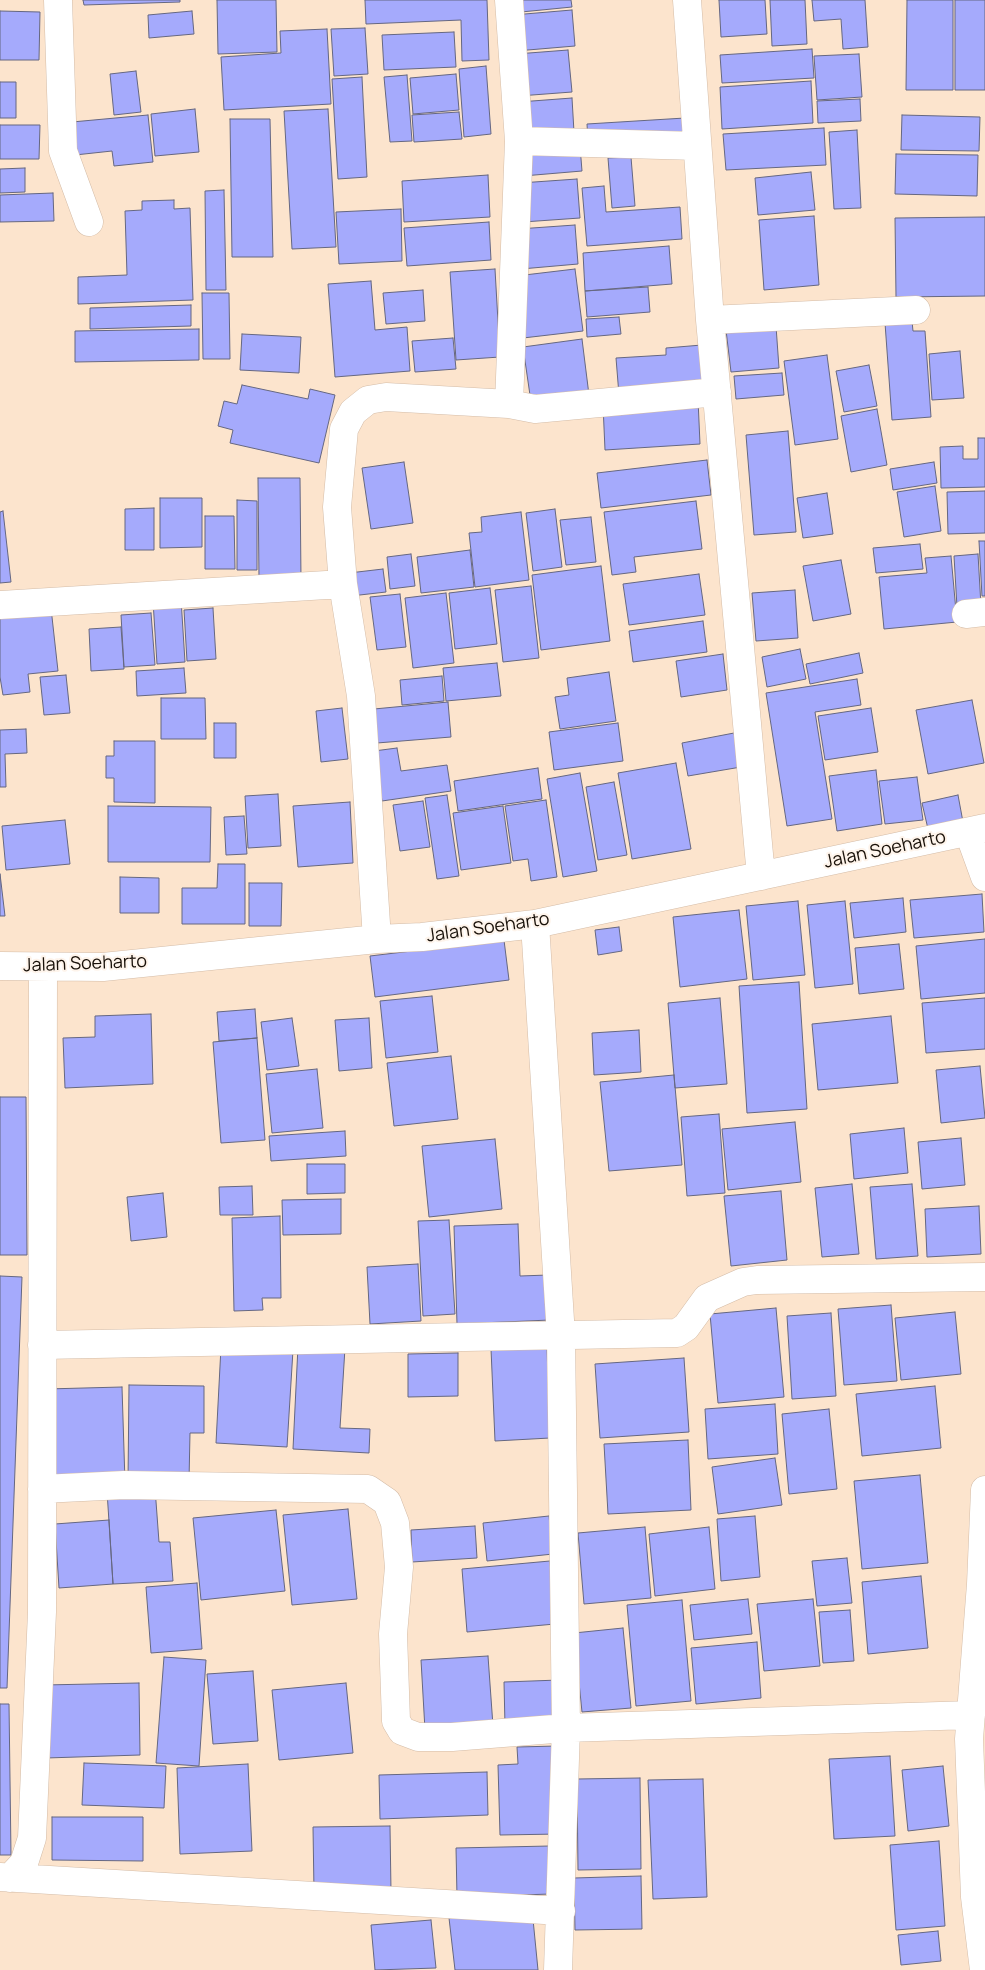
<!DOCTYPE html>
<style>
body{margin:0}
canvas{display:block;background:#fce4cd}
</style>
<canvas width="985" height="1970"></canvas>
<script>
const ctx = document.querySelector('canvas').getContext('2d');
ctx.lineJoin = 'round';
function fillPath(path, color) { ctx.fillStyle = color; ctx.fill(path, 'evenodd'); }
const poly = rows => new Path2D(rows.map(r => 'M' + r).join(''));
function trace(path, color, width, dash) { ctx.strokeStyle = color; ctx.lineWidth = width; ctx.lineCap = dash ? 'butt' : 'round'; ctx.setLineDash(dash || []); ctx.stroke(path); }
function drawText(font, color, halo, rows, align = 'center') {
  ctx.font = font + ' Manrope,sans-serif'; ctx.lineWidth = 4; ctx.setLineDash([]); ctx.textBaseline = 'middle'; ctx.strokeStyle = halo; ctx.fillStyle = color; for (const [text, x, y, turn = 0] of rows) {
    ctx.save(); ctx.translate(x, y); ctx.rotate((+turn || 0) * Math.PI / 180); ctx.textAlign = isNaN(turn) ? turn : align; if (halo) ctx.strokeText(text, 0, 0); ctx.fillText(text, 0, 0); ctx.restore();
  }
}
const building = poly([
 [83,0,180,0,180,2,84,5,83,0],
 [217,0,276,0,277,52,218,54,217,0],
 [365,0,487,0,489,60,462,61,461,20,366,24,365,0],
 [510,0,571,0,572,7,511,13,510,0],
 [719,0,765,0,767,34,721,37,719,0],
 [770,0,805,0,807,44,772,46,770,0],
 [812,0,865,0,868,47,843,49,841,19,814,21,812,0],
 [907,0,953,0,953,90,906,90,907,0],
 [955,0,985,0,985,90,955,90,955,0],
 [572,10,575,46,516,51,513,15,572,10],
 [0,11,40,12,39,60,0,60,0,11],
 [192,11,194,34,149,38,148,15,192,11],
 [365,28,368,74,334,76,331,29,365,28],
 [327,29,331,104,224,110,221,57,281,53,280,31,327,29],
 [454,32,456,67,384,70,382,35,454,32],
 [812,49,814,78,722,83,720,55,812,49],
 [568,50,572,92,519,96,516,54,568,50],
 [859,54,862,97,817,100,814,56,859,54],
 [486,66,491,134,464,137,459,69,486,66],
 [136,71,141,112,114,115,110,74,136,71],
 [456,74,459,110,413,114,410,78,456,74],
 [407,75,412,141,390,142,384,77,407,75],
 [362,77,367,177,338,179,332,79,362,77],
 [811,81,813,123,722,129,720,87,811,81],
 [0,82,16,82,16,118,0,118,0,82],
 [572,98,574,132,521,136,519,102,572,98],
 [860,99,861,121,818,123,817,101,860,99],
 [195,109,199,152,155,156,151,114,195,109],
 [328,109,336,247,292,249,284,111,328,109],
 [459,112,462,139,414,142,412,115,459,112],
 [148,115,153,162,114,166,112,151,75,155,72,122,148,115],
 [902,115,980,117,979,151,901,150,902,115],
 [685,118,687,136,588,142,587,124,685,118],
 [230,119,270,119,273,257,232,257,230,119],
 [0,125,40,125,39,159,0,159,0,125],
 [824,128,826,165,726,170,723,134,824,128],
 [857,130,861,208,834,209,829,132,857,130],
 [580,146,582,171,523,176,521,152,580,146],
 [896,154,978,155,977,196,895,194,896,154],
 [631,157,635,206,612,208,608,158,631,157],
 [25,168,25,192,0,193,0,169,25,168],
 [811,172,815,210,758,215,755,178,811,172],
 [488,175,490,217,404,222,402,181,488,175],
 [577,179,580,218,523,222,520,183,577,179],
 [604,186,606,212,680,207,682,239,587,246,582,188,604,186],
 [224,190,226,290,206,290,205,191,224,190],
 [53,193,54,221,0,222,0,195,53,193],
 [174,200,174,209,190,208,193,300,78,304,78,277,127,275,125,211,142,210,142,201,174,200],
 [401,209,402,261,339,264,336,212,401,209],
 [814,216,819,285,764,290,759,220,814,216],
 [985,217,985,296,896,297,895,218,985,217],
 [489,222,491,260,407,266,404,228,489,222],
 [575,225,578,264,521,269,518,229,575,225],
 [669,246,672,284,585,291,583,253,669,246],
 [495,269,500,357,456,360,450,272,495,269],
 [575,269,583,331,523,338,516,276,575,269],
 [371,281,375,330,407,327,410,371,335,377,328,284,371,281],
 [648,287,650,312,587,317,585,291,648,287],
 [423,290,425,321,386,324,383,293,423,290],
 [202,293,229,293,230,359,203,359,202,293],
 [191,305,191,326,90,329,90,308,191,305],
 [619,317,621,334,587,337,586,319,619,317],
 [912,321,913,331,925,331,931,417,892,420,885,323,912,321],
 [776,326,779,368,731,372,726,330,776,326],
 [199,329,199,360,75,362,75,331,199,329],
 [242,334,301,337,299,373,240,370,242,334],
 [453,338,456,369,415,372,412,341,453,338],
 [582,339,589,395,531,402,523,347,582,339],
 [702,345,705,388,619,395,616,358,666,355,666,348,702,345],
 [960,351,964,398,932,400,929,354,960,351],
 [827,355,838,439,795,445,784,361,827,355],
 [869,365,877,406,844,412,836,371,869,365],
 [782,373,784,395,736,399,734,376,782,373],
 [242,385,308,399,310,389,335,395,319,463,230,443,233,430,218,426,224,401,237,404,242,385],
 [698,399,700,444,605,450,603,405,698,399],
 [877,409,887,465,851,472,841,416,877,409],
 [788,431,796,532,754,535,746,435,788,431],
 [978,438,985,438,985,487,941,488,940,447,963,446,963,459,978,459,978,438],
 [707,460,711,495,601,508,597,473,707,460],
 [404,462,413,523,371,529,362,468,404,462],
 [934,462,937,483,893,490,890,469,934,462],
 [258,478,300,478,301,579,259,579,258,478],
 [935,486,941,531,904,537,897,492,935,486],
 [985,491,985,533,948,534,947,492,985,491],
 [827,493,833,534,803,538,797,498,827,493],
 [160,498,202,498,202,547,160,548,160,498],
 [237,500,257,501,257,570,237,570,237,500],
 [696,501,702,549,634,557,636,572,612,575,604,512,696,501],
 [154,508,154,550,125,550,125,509,154,508],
 [555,509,562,567,533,571,526,513,555,509],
 [3,511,11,582,0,583,0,512,3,511],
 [521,512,529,580,475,587,469,533,482,532,481,517,521,512],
 [205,516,234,516,235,569,205,569,205,516],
 [591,517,596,562,566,565,560,520,591,517],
 [979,541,985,541,985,596,982,596,979,541],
 [920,544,923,569,876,573,873,548,920,544],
 [470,550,474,587,421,593,417,557,470,550],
 [411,554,415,586,390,589,387,557,411,554],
 [978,554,981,606,957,607,954,556,978,554],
 [951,556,957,622,884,629,879,577,927,573,925,558,951,556],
 [841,560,851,614,813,621,803,566,841,560],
 [601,566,610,641,541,650,532,575,601,566],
 [383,569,386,592,351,596,349,573,383,569],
 [699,574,705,615,629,625,623,584,699,574],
 [531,586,539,658,503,662,495,590,531,586],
 [490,588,497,644,455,649,449,593,490,588],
 [795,590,798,638,756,641,752,593,795,590],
 [446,593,454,663,413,668,405,598,446,593],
 [400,594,406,647,377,650,370,597,400,594],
 [181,599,185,662,157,664,153,601,181,599],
 [51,608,58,671,28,674,30,692,3,695,0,677,0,613,51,608],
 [213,608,216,659,187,661,184,610,213,608],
 [151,613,155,665,124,667,121,615,151,613],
 [703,621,707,652,633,662,629,631,703,621],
 [121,627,124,669,91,671,89,629,121,627],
 [800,649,806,679,767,687,762,657,800,649],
 [859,653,863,673,810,684,806,664,859,653],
 [723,654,727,690,681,697,676,661,723,654],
 [497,663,501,696,446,701,443,668,497,663],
 [184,668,186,693,137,696,136,671,184,668],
 [609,672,616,721,560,729,555,697,569,695,567,678,609,672],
 [66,675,70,713,44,715,40,677,66,675],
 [442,676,444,701,402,705,400,680,442,676],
 [857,679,861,705,815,712,832,819,787,826,766,693,857,679],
 [161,698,205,698,206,739,161,739,161,698],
 [972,700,984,763,928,774,916,710,972,700],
 [448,702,451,737,377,743,374,709,448,702],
 [342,708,348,759,321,762,316,711,342,708],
 [871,708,878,752,825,760,818,716,871,708],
 [214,723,236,723,236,758,214,758,214,723],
 [618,723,623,761,554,770,549,732,618,723],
 [26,729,27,753,5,754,6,787,0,787,0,730,26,729],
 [734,733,741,767,688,776,682,743,734,733],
 [114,741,155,741,155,803,114,802,114,778,106,778,106,756,114,756,114,741],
 [397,748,401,771,447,765,451,791,382,801,374,751,397,748],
 [676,763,691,849,632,859,618,773,676,763],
 [538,768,542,799,458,811,454,781,538,768],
 [876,770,882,824,837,831,829,776,876,770],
 [580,773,597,871,563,877,547,779,580,773],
 [917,777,923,820,885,824,879,781,917,777],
 [614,782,627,855,598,860,586,787,614,782],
 [278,794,281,846,248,848,245,796,278,794],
 [447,795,459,876,437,879,425,798,447,795],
 [958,795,963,822,928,829,922,803,958,795],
 [546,800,557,877,531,881,528,859,513,861,505,806,546,800],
 [423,801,430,847,400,851,393,805,423,801],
 [350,802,353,863,298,867,293,806,350,802],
 [108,806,211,807,210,862,108,862,108,806],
 [503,806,511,863,461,870,453,813,503,806],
 [244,816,247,854,226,855,224,817,244,816],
 [65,820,70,864,6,870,2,826,65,820],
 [218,864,245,864,245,924,182,924,182,888,217,888,218,864],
 [0,874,5,916,0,916,0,874],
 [120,877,159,878,159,913,120,913,120,877],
 [249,883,282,883,281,926,249,926,249,883],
 [982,894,984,932,914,938,910,900,982,894],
 [903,898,906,932,854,938,850,903,903,898],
 [798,901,805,975,753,980,746,906,798,901],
 [845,901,853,984,815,988,807,905,845,901],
 [739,910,747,979,680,987,673,917,739,910],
 [619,927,622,951,598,955,595,930,619,927],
 [985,939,985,993,921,999,916,946,985,939],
 [504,940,509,980,375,997,370,956,504,940],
 [899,944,904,989,859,994,855,948,899,944],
 [799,982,807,1109,747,1113,739,986,799,982],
 [432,996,438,1052,386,1058,380,1001,432,996],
 [720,998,727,1084,675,1088,668,1003,720,998],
 [985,998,985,1049,926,1053,922,1003,985,998],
 [255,1009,257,1038,219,1041,217,1012,255,1009],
 [151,1014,153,1084,65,1088,63,1038,95,1037,95,1016,151,1014],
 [891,1016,898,1083,818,1090,812,1024,891,1016],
 [292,1018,299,1066,267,1070,261,1022,292,1018],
 [369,1018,372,1068,339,1071,335,1020,369,1018],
 [639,1030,641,1072,594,1075,592,1033,639,1030],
 [257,1038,265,1140,221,1143,213,1042,257,1038],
 [451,1056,458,1119,394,1126,387,1063,451,1056],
 [980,1066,985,1118,941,1123,936,1070,980,1066],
 [317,1069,323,1128,272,1133,266,1074,317,1069],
 [674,1075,682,1165,609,1171,600,1082,674,1075],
 [0,1097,26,1097,27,1255,0,1255,0,1097],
 [719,1114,725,1193,687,1196,681,1117,719,1114],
 [795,1122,801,1182,728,1190,722,1129,795,1122],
 [904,1128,908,1173,854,1179,850,1134,904,1128],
 [345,1131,346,1156,271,1161,269,1136,345,1131],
 [961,1138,965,1185,922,1189,918,1142,961,1138],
 [495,1139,502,1209,429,1217,422,1146,495,1139],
 [307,1164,345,1164,345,1193,307,1194,307,1164],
 [852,1184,859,1254,822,1257,815,1188,852,1184],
 [912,1184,918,1256,876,1259,870,1187,912,1184],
 [252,1186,253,1215,220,1215,219,1187,252,1186],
 [781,1191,787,1260,731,1266,724,1196,781,1191],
 [163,1193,167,1237,131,1241,127,1197,163,1193],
 [341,1199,341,1234,283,1235,282,1200,341,1199],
 [979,1206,981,1254,927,1257,925,1209,979,1206],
 [280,1216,281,1298,262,1298,263,1310,234,1311,232,1218,280,1216],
 [449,1220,455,1314,423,1316,418,1221,449,1220],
 [518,1224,520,1276,548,1275,550,1320,457,1324,454,1226,518,1224],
 [418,1264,421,1321,370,1324,367,1267,418,1264],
 [0,1276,22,1277,7,1688,0,1688,0,1276],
 [891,1305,897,1381,844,1385,838,1309,891,1305],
 [776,1308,784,1397,718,1403,710,1314,776,1308],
 [955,1312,961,1374,901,1380,895,1318,955,1312],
 [831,1313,836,1396,792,1399,787,1316,831,1313],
 [298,1346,345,1348,340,1428,370,1429,369,1453,293,1449,298,1346],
 [221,1347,293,1350,287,1447,216,1443,221,1347],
 [547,1347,550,1438,495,1441,491,1349,547,1347],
 [458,1353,458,1396,408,1397,408,1354,458,1353],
 [684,1358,689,1432,600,1438,595,1364,684,1358],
 [129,1385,204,1386,204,1433,190,1433,189,1481,128,1481,129,1385],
 [935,1386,941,1448,862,1456,856,1394,935,1386],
 [122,1387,125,1482,48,1484,46,1389,122,1387],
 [775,1404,778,1454,708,1459,705,1409,775,1404],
 [829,1409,837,1489,789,1494,782,1414,829,1409],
 [688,1440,691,1510,608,1514,604,1444,688,1440],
 [775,1458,782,1505,718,1514,712,1467,775,1458],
 [920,1475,928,1563,862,1569,854,1481,920,1475],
 [155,1488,159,1542,170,1542,173,1581,113,1584,107,1491,155,1488],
 [348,1509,357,1599,292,1605,283,1515,348,1509],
 [276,1510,285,1591,201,1600,193,1518,276,1510],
 [549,1516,553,1554,487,1561,483,1523,549,1516],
 [755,1516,760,1577,721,1581,717,1519,755,1516],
 [109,1520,113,1584,59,1588,55,1524,109,1520],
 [475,1526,477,1558,412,1562,411,1530,475,1526],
 [645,1527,651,1598,584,1604,578,1533,645,1527],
 [709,1527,715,1589,655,1596,649,1534,709,1527],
 [847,1558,852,1603,817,1606,812,1561,847,1558],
 [550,1561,555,1624,467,1632,462,1569,550,1561],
 [921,1576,928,1648,868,1654,862,1582,921,1576],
 [197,1583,202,1649,151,1653,146,1587,197,1583],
 [748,1599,752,1634,694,1640,690,1605,748,1599],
 [813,1599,820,1666,764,1671,757,1604,813,1599],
 [682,1600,691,1701,636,1706,627,1605,682,1600],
 [850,1610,854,1661,823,1663,819,1612,850,1610],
 [623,1628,631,1708,582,1712,574,1633,623,1628],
 [757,1642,761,1698,696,1704,691,1648,757,1642],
 [488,1656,493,1726,425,1730,421,1660,488,1656],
 [164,1657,206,1660,199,1766,156,1763,164,1657],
 [253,1671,258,1741,213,1744,207,1674,253,1671],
 [559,1680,561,1724,505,1726,504,1682,559,1680],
 [139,1683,140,1755,46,1758,44,1685,139,1683],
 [346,1683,353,1753,279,1760,272,1690,346,1683],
 [0,1704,9,1704,11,1855,0,1855,0,1704],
 [557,1746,559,1834,500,1835,498,1765,518,1764,517,1747,557,1746],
 [890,1756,895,1836,834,1839,829,1759,890,1756],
 [84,1763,166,1766,164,1808,82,1805,84,1763],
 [248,1764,252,1851,180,1854,177,1768,248,1764],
 [943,1766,949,1826,908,1831,902,1770,943,1766],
 [487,1772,488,1815,380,1819,379,1775,487,1772],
 [640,1778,641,1869,578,1870,577,1779,640,1778],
 [703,1779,707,1897,653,1899,648,1780,703,1779],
 [52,1817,143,1817,143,1861,52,1860,52,1817],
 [390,1826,391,1891,314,1892,313,1827,390,1826],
 [939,1841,945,1926,896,1930,890,1845,939,1841],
 [550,1846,551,1894,457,1897,456,1848,550,1846],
 [641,1876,642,1929,575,1930,574,1878,641,1876],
 [532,1909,538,1970,455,1970,449,1918,532,1909],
 [431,1920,436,1968,375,1970,371,1925,431,1920],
 [938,1931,941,1961,901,1965,898,1935,938,1931]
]);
fillPath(building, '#a5aafc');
trace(building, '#656781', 1);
const minor = poly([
 [58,0,63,151,89,222],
 [687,0,710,320,761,876],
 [519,141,697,146],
 [710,320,916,310],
 [509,404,519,141,509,0],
 [0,605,343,584],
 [966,614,985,612],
 [969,833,985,877],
 [535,924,561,1336,566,1728,558,1970],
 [377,939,361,696,343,584,337,507,344,429,353,412,368,400,386,397,509,404,535,409,717,392],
 [0,966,103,967,377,939,422,937,535,924,985,828],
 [42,1345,677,1333,686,1327,707,1298,743,1282,757,1280,985,1277],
 [42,1489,124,1485,368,1489,387,1502,395,1523,399,1567,393,1634,396,1721,402,1731,418,1737,452,1737,566,1728,971,1715],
 [0,1877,561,1911],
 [10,1878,24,1863,32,1838,42,1612,43,967],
 [984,1970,975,1897,969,1739,981,1584,985,1490]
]);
trace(minor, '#d4bca7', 29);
trace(minor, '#fff', 28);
drawText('18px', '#181008', '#fef4eb', [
 ["Jalan Soeharto",885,850,-12],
 ["Jalan Soeharto",488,928,-8],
 ["Jalan Soeharto",85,964,-2]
]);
</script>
